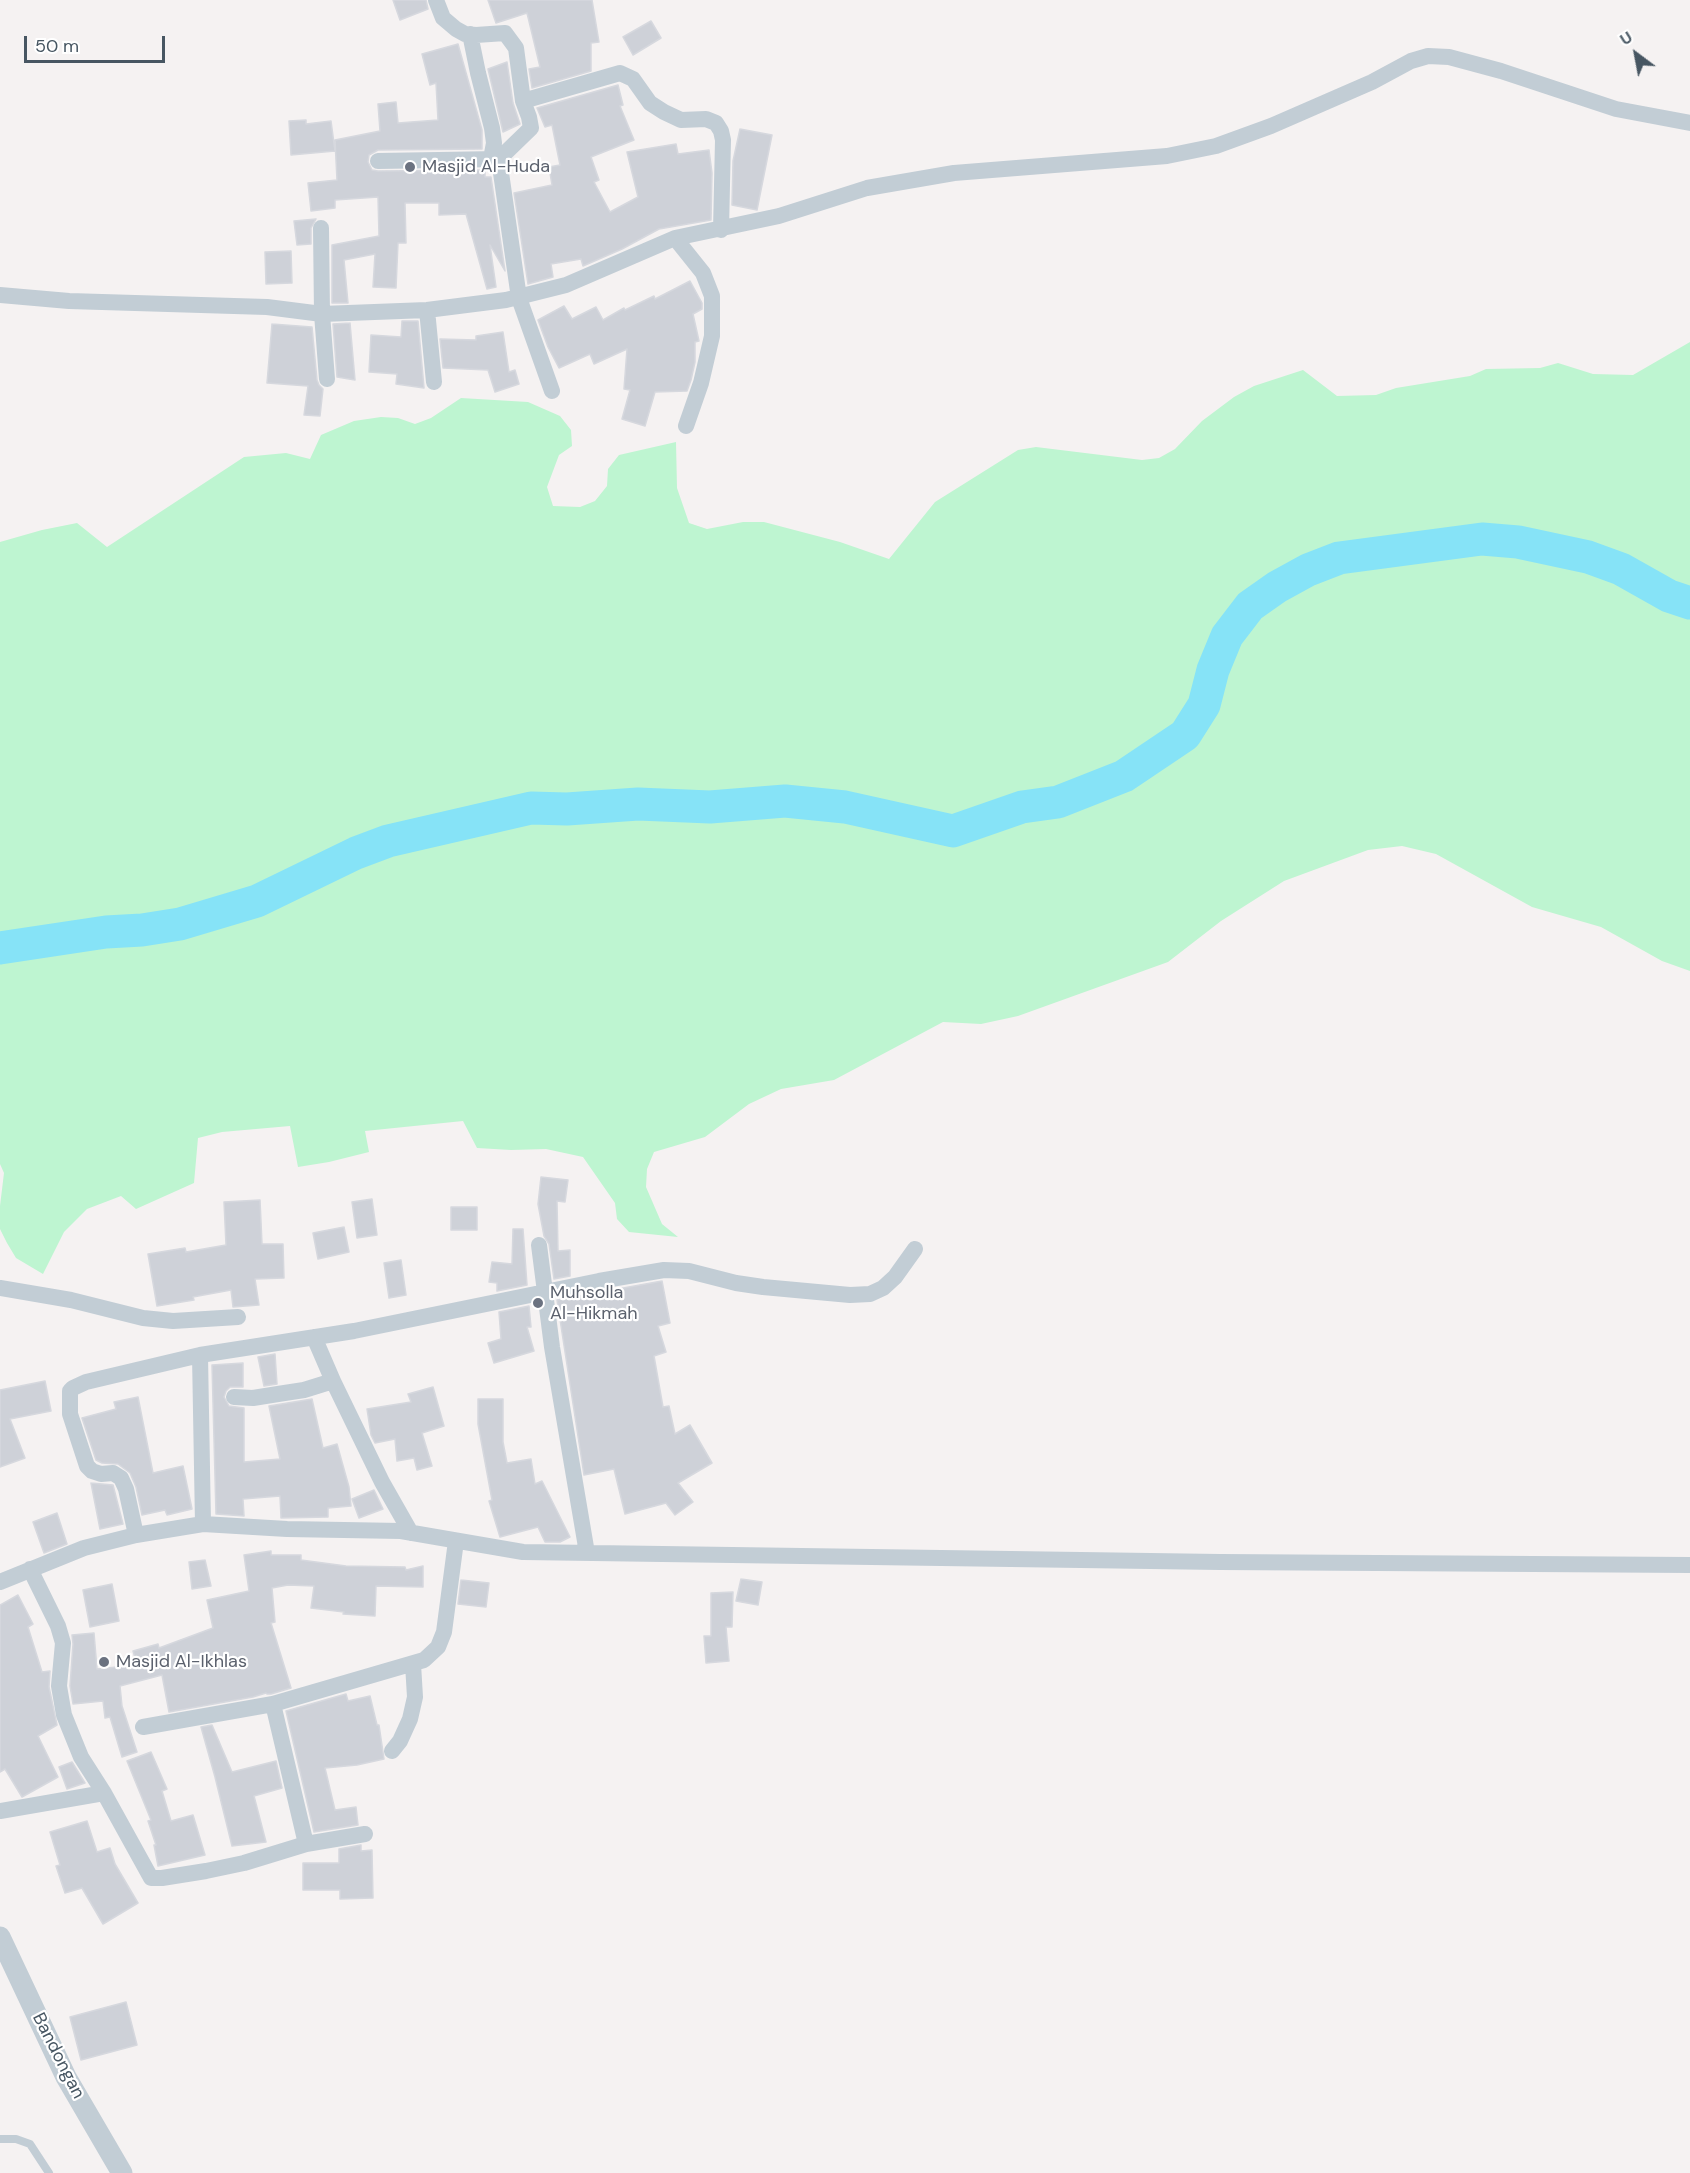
<!DOCTYPE html>
<style>
body{margin:0}
#map{position:relative;width:1690px;height:2173px;overflow:hidden;background:#f5f2f2;font-family:"DM Sans",sans-serif}
canvas{display:block}
.north{position:absolute;left:1606px;top:24px;width:60px;height:60px;-webkit-text-stroke:4px #fff;paint-order:stroke;rotate:328deg;font-size:16px;font-weight:700;line-height:24px;text-align:center;color:#475662}
.north::after{content:'';display:block;margin:auto;width:21px;height:27px;background:#475662;clip-path:polygon(50% 0,100% 100%,50% 72%,0 100%)}
.scale{position:absolute;left:24px;top:36px;width:141px;height:27px;box-sizing:border-box;border:3px solid #475662;border-top:0;padding-left:8px;font-size:18px;line-height:21px;white-space:nowrap;color:#475662;-webkit-text-stroke:4px #fff;paint-order:stroke}
</style>
<div id="map">
<canvas width="1690" height="2173"></canvas>
<div class="north">U</div>
<div class="scale">50 m</div>
</div>
<script>
const ctx = document.querySelector('canvas').getContext('2d');
ctx.lineJoin = 'round';
function fillPath(path, color) { ctx.fillStyle = color; ctx.fill(path, 'evenodd'); }
const poly = rows => new Path2D(rows.map(r => 'M' + r).join(''));
function trace(path, color, width, dash) { ctx.strokeStyle = color; ctx.lineWidth = width; ctx.lineCap = dash ? 'butt' : 'round'; ctx.setLineDash(dash || []); ctx.stroke(path); }
function drawText(font, color, halo, rows, align = 'center') {
  ctx.font = font + ' "DM Sans",sans-serif'; ctx.lineWidth = 4.5; ctx.setLineDash([]); ctx.textBaseline = 'middle'; ctx.strokeStyle = halo; ctx.fillStyle = color; for (const [text, x, y, turn = 0] of rows) {
    ctx.save(); ctx.translate(x, y); ctx.rotate((+turn || 0) * Math.PI / 180); ctx.textAlign = isNaN(turn) ? turn : align; if (halo) ctx.strokeText(text, 0, 0); ctx.fillText(text, 0, 0); ctx.restore();
  }
}
fillPath(poly([
 [1690,342,1690,971,1662,961,1601,927,1532,907,1436,854,1402,846,1368,850,1284,881,1221,921,1168,962,1018,1016,981,1024,943,1022,834,1080,781,1089,749,1104,705,1137,654,1152,647,1169,646,1187,662,1224,678,1237,629,1232,617,1219,615,1203,583,1157,546,1149,511,1150,477,1148,463,1121,365,1131,369,1152,329,1162,298,1167,290,1126,222,1132,198,1138,194,1183,136,1209,121,1196,87,1209,64,1232,43,1274,16,1258,7,1243,0,1229,0,1206,4,1173,0,1164,0,542,42,530,77,523,107,547,244,457,286,453,310,459,321,435,354,421,381,417,398,418,415,424,431,418,461,398,528,402,560,416,571,430,572,446,559,455,547,487,553,506,580,507,595,501,607,486,608,469,619,455,676,442,677,488,689,523,707,529,743,522,764,522,840,542,889,559,935,502,1018,450,1036,447,1142,460,1159,458,1175,449,1202,421,1234,397,1254,386,1303,370,1337,396,1376,395,1396,388,1470,376,1486,369,1540,368,1558,363,1593,374,1633,375]
]), '#bef5d1');
trace(poly([
 [0,948,106,932,142,930,180,924,257,901,356,853,388,841,531,808,567,809,638,804,710,807,785,801,845,807,953,831,1022,807,1058,802,1124,776,1185,735,1204,705,1213,670,1227,636,1250,606,1277,587,1308,570,1339,558,1482,539,1518,542,1588,557,1621,569,1669,596,1690,603]
]), '#86e3f7', 33);
const building = poly([
 [393,0,426,0,428,9,400,20,393,0],
 [488,0,592,0,599,42,591,43,591,71,532,88,529,69,540,67,527,13,496,23,488,0],
 [651,21,661,38,633,55,623,37,651,21],
 [458,44,482,130,482,149,378,150,369,155,368,162,372,170,378,171,485,170,485,177,491,177,505,271,490,245,496,287,487,289,466,214,439,215,439,203,405,203,406,243,398,243,396,288,373,287,375,254,344,260,348,303,332,303,332,245,379,236,378,197,335,200,335,208,311,211,308,183,337,180,335,140,380,131,378,104,396,102,398,123,438,120,436,83,430,85,422,54,458,44],
 [507,62,513,103,520,124,503,132,488,69,507,62],
 [618,85,623,105,620,106,634,140,591,157,599,180,594,182,610,212,638,197,627,152,676,144,678,154,709,150,712,173,711,220,659,229,622,249,583,266,581,259,551,264,553,277,528,284,514,193,552,185,549,167,560,165,552,125,545,127,537,108,618,85],
 [306,120,306,124,331,121,335,151,291,155,289,121,306,120],
 [740,129,772,135,757,210,732,205,733,161,740,129],
 [316,219,311,228,311,244,297,245,294,221,316,219],
 [291,251,292,283,266,284,265,252,291,251],
 [690,281,702,303,702,309,693,314,699,341,695,342,695,362,691,380,687,391,655,392,645,426,622,419,630,390,624,389,627,349,594,364,590,354,559,368,548,347,538,320,564,306,572,319,596,307,603,320,624,308,625,310,654,296,655,299,690,281],
 [402,321,418,321,424,388,396,384,397,374,369,372,371,335,401,337,402,321],
 [350,323,355,380,337,377,333,324,350,323],
 [272,324,312,327,317,380,319,385,323,389,320,416,304,415,308,386,267,383,272,324],
 [503,332,509,372,515,370,519,384,495,392,488,370,443,368,440,339,476,340,476,336,503,332],
 [541,1177,568,1180,565,1202,557,1201,558,1251,570,1250,570,1276,554,1279,549,1244,544,1236,538,1204,541,1177],
 [372,1199,377,1235,357,1238,352,1202,372,1199],
 [260,1200,262,1244,283,1244,284,1278,255,1279,259,1305,233,1307,231,1290,193,1297,194,1300,157,1306,148,1254,185,1248,186,1252,226,1245,224,1202,260,1200],
 [451,1207,477,1207,477,1230,451,1230,451,1207],
 [344,1227,349,1252,318,1259,313,1233,344,1227],
 [513,1229,523,1229,527,1285,497,1291,497,1283,489,1282,492,1262,512,1264,513,1229],
 [401,1260,406,1295,389,1298,384,1263,401,1260],
 [662,1281,670,1323,658,1326,666,1352,654,1356,663,1407,669,1406,675,1434,690,1425,712,1463,678,1483,693,1502,675,1515,666,1503,625,1514,614,1469,584,1475,557,1300,662,1281],
 [529,1306,531,1327,527,1327,534,1351,494,1363,488,1343,501,1339,499,1312,529,1306],
 [275,1354,277,1384,264,1386,258,1357,275,1354],
 [243,1363,243,1387,230,1387,226,1391,224,1397,229,1406,244,1408,244,1462,280,1459,269,1406,312,1399,323,1448,337,1444,349,1487,351,1506,328,1508,328,1517,281,1518,280,1496,243,1499,244,1516,216,1514,212,1365,243,1363],
 [45,1381,51,1411,10,1419,25,1458,0,1467,0,1390,45,1381],
 [433,1387,444,1426,422,1433,432,1466,417,1470,414,1458,397,1461,395,1439,375,1443,371,1435,367,1409,411,1402,408,1394,433,1387],
 [138,1397,153,1473,183,1466,192,1509,167,1515,165,1510,142,1515,136,1487,130,1473,118,1464,102,1463,96,1460,82,1418,116,1409,114,1402,138,1397],
 [478,1399,503,1399,503,1442,507,1463,531,1459,535,1484,542,1481,570,1537,560,1542,545,1542,538,1527,500,1537,489,1501,492,1500,478,1424,478,1399],
 [91,1483,113,1485,123,1524,100,1529,91,1483],
 [374,1490,383,1509,359,1518,352,1499,374,1490],
 [57,1513,67,1544,44,1553,33,1522,57,1513],
 [271,1551,271,1555,301,1555,301,1560,346,1566,405,1567,406,1570,423,1566,423,1587,376,1586,375,1616,343,1614,344,1612,311,1608,314,1586,288,1585,272,1588,275,1622,271,1623,291,1688,271,1694,267,1694,266,1693,253,1697,169,1712,162,1675,120,1686,122,1706,137,1752,122,1757,110,1717,105,1718,103,1701,73,1704,70,1686,73,1644,72,1635,94,1633,97,1669,137,1665,133,1651,158,1644,159,1648,213,1628,207,1600,249,1591,244,1555,271,1551],
 [205,1560,211,1586,192,1589,189,1562,205,1560],
 [741,1579,762,1582,758,1605,736,1601,741,1579],
 [461,1580,489,1583,486,1607,458,1604,461,1580],
 [112,1584,119,1621,90,1627,83,1590,112,1584],
 [733,1592,732,1627,726,1627,729,1661,706,1663,704,1636,711,1636,711,1593,733,1592],
 [18,1595,33,1624,28,1627,42,1672,50,1671,49,1687,57,1725,38,1736,58,1777,22,1797,5,1769,0,1772,0,1605,18,1595],
 [346,1694,348,1701,370,1696,377,1725,379,1725,384,1759,357,1765,325,1768,335,1810,356,1807,358,1825,314,1832,286,1711,346,1694],
 [212,1725,232,1772,276,1761,282,1788,254,1796,266,1842,232,1846,215,1777,201,1727,212,1725],
 [151,1752,167,1789,162,1791,171,1821,193,1815,205,1855,158,1866,154,1845,156,1845,148,1821,151,1820,127,1761,151,1752],
 [72,1762,85,1783,67,1789,59,1767,72,1762],
 [87,1821,97,1852,110,1848,115,1864,138,1903,103,1924,82,1888,65,1893,56,1866,60,1865,50,1832,87,1821],
 [361,1845,361,1851,372,1850,373,1898,340,1899,340,1890,303,1890,303,1863,339,1863,339,1849,361,1845],
 [126,2002,137,2045,81,2060,70,2017,126,2002]
]);
fillPath(building, '#ced1d8');
trace(building, '#d6d8de', 1.5);
trace(poly([
 [0,2139,16,2139,30,2144,49,2173]
]), '#c2cdd5', 8);
trace(poly([
 [436,0,443,18,456,29,465,34,476,35,505,33,516,48,523,101,529,117,531,128,499,159,519,298,552,391],
 [470,34,478,73,492,128,494,143,491,159],
 [523,101,620,73,633,79,650,103,664,112,681,120,706,119,716,123,721,131,723,140,721,230],
 [378,161,499,159],
 [321,228,322,314,327,379],
 [675,238,703,273,712,296,712,336,701,383,686,426],
 [0,295,69,301,267,307,322,314,427,310,506,300,566,285,675,238,779,216,867,188,954,173,1167,156,1216,146,1271,126,1372,82,1411,61,1428,56,1449,57,1501,71,1616,109,1690,123],
 [427,310,434,382],
 [539,1245,552,1347,587,1553],
 [0,1288,71,1300,143,1318,173,1321,238,1317],
 [314,1337,333,1381],
 [200,1355,203,1524],
 [234,1397,253,1398,278,1394,304,1390,333,1381,382,1482,411,1533],
 [136,1535,126,1489,121,1478,113,1473,101,1474,92,1471,87,1466,70,1414,70,1391,73,1388,86,1382,200,1355,354,1331,599,1281,664,1270,689,1271,736,1283,763,1287,850,1295,870,1294,883,1288,895,1277,915,1249],
 [30,1569,58,1626,63,1643,59,1686,64,1715,81,1757,104,1793,151,1878,162,1878,206,1871,244,1863,306,1844,365,1834],
 [0,1582,84,1548,136,1535,203,1524,287,1529,401,1531,523,1552,1220,1562,1690,1565],
 [273,1704,306,1844],
 [143,1727,273,1704,424,1660,438,1647,444,1632,456,1541],
 [392,1751,400,1741,410,1719,415,1697,413,1664],
 [0,1811,104,1793]
]), '#c2cdd5', 16);
trace(poly([
 [0,1937,66,2077,122,2173]
]), '#c2cdd5', 21);
for (const [x, y, r, color] of [
 [410,167,6,"#6b7280"],
 [538,1303,6,"#6b7280"],
 [104,1662,6,"#6b7280"]
]) { const dot = new Path2D(); dot.arc(x, y, r, 0, 2 * Math.PI); ctx.fillStyle = color; ctx.fill(dot); trace(dot, '#fff', 2); }
drawText('18px', '#5b616d', '#fff', [
 ["Masjid Al-Huda",422,167],
 ["Muhsolla",550,1293],
 ["Al-Hikmah",550,1314],
 ["Masjid Al-Ikhlas",116,1662]
], 'left');
drawText('18px', '#475662', '#fff', [
 ["Bandongan",58,2056,63]
]);
</script>
